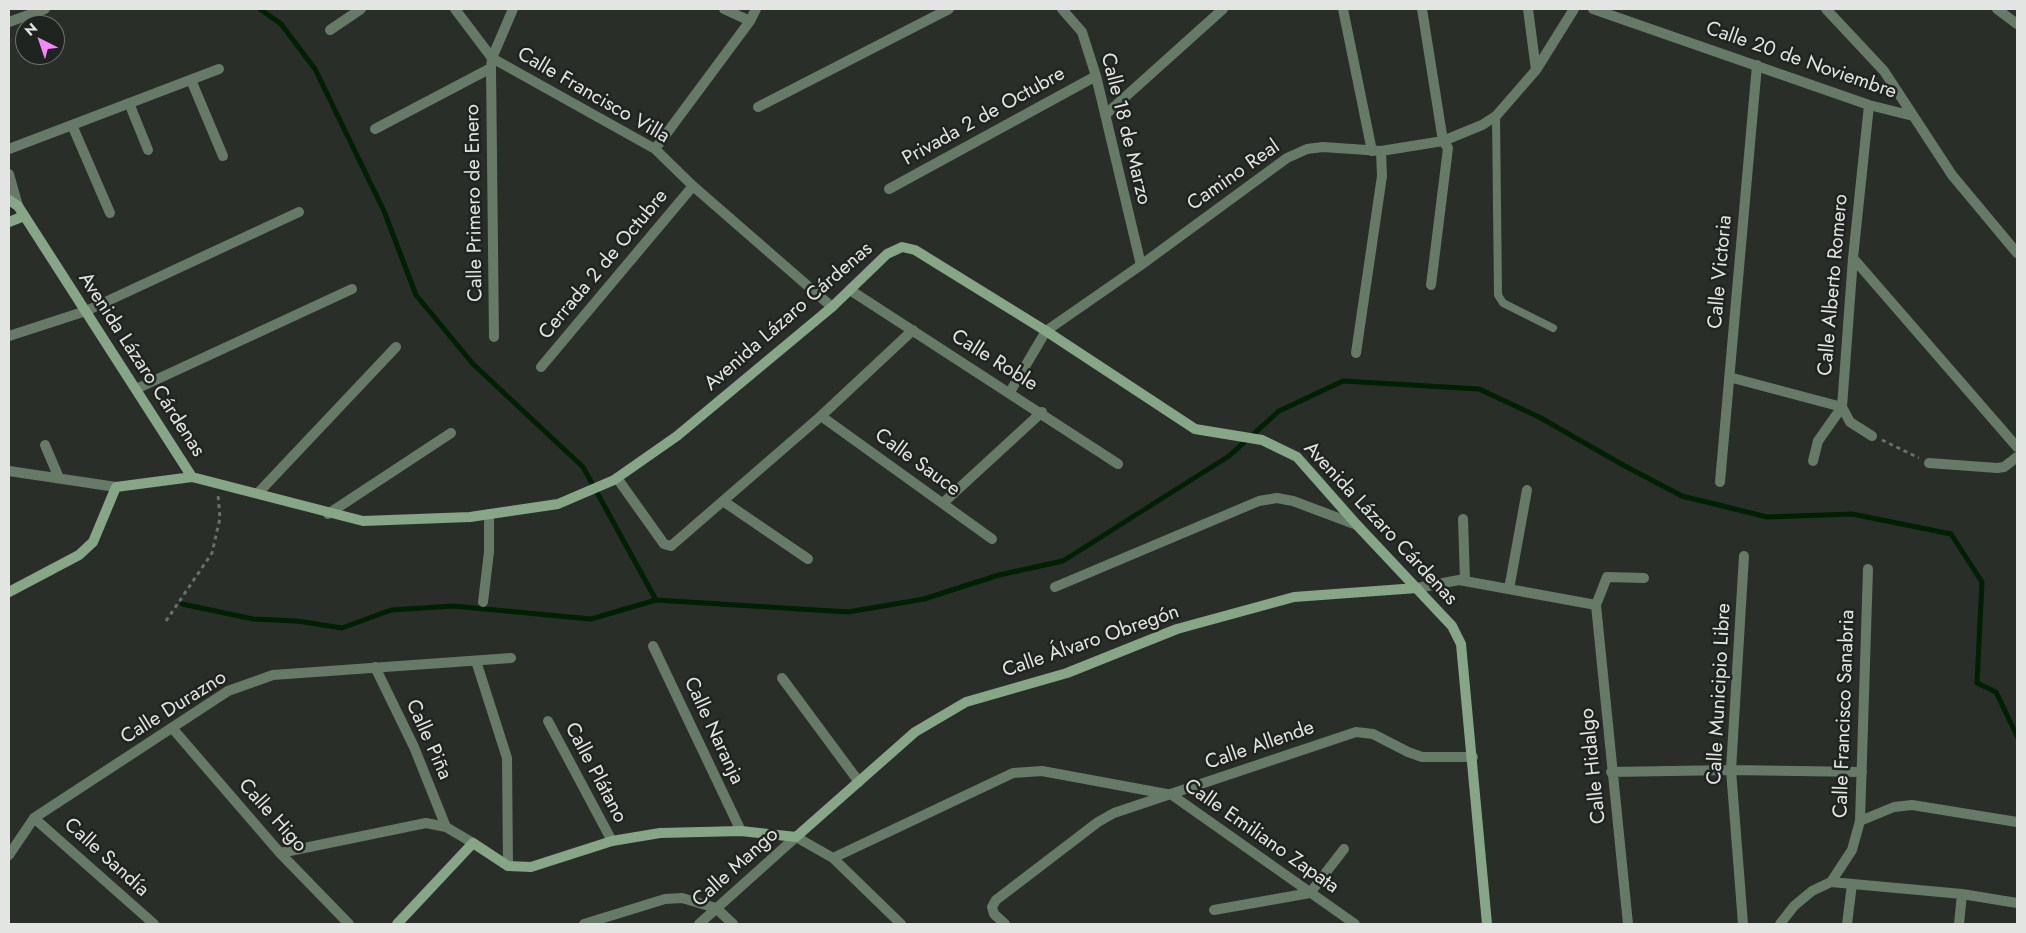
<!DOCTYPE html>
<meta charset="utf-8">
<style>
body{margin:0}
#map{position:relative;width:2026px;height:933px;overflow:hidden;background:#292e29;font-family:Jost,sans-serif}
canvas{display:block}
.frame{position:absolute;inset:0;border:10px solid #e2e5e2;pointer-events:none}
.north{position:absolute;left:15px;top:15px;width:50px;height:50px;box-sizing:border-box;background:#202420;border:1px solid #6e716e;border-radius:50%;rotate:319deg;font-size:14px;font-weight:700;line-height:20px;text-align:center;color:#e2e5e2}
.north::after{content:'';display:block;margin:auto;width:18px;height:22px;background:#f08bf6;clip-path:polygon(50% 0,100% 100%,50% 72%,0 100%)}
</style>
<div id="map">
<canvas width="2026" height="933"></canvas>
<div class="frame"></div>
<div class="north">N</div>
</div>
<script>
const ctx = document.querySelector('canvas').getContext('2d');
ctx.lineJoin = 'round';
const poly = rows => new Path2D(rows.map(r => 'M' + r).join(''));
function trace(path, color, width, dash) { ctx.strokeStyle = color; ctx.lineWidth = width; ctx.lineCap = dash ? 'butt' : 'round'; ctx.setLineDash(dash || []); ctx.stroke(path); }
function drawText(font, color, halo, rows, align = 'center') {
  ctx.font = font + ' Jost,sans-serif'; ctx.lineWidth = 5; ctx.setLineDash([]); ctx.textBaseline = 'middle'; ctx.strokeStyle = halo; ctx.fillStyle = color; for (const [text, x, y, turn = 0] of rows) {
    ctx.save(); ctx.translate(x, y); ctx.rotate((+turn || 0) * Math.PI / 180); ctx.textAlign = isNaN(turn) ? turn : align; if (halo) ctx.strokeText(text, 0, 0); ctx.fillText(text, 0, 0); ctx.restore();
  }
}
trace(poly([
 [260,9,281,24,315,69,384,211,416,295,473,364,583,467,656,600],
 [182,604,253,619,297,621,342,628,391,610,453,606,591,619,656,600,848,612,924,599,999,575,1063,561,1229,456,1279,411,1343,381,1479,389,1539,417,1623,465,1682,496,1767,517,1852,514,1951,534,1982,582,1977,683,1996,692,2017,736]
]), '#001f03', 5);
trace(poly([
 [1882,440,1919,458],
 [166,621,212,553,220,518,218,495]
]), '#6b6f6b', 3, [4, 4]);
trace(poly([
 [1496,116,1498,295,1503,303,1553,328]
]), '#677a67', 8);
trace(poly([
 [455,9,492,58,655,149,693,186,832,307],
 [724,9,750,21],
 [1062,9,1082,32,1096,76,1141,265],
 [1343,9,1372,151],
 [1422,9,1443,141,1448,148,1431,285],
 [1528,9,1536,70],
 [1593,9,1869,105,1913,116],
 [1826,9,1884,71,1952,175,2017,253],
 [1997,9,2017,24],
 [9,22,45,9],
 [330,30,361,9],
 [191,80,223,156],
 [129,103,148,150],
 [758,107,949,9],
 [1105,115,1223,9],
 [72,125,110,213],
 [375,129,491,68],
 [9,149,219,69],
 [655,149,750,21,756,9],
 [9,174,18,206],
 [889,189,1096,76],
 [1853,258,2017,447],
 [850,290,1118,464],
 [9,336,86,311,299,212],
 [494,337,491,68,492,58,513,9],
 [1356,353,1382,176,1381,151],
 [541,367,693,186],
 [1729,377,1842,407,1850,422,1872,436],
 [136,389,352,289],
 [1010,392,1046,331,1141,265,1287,158,1307,149,1323,147,1381,151,1443,141,1482,125,1496,116,1536,70,1574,9],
 [821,416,992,539],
 [45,445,59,478],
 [1813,461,1818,441,1842,407,1853,258,1869,105],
 [1929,463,1997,468,2004,467,2017,457],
 [9,471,116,487],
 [617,478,664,544,671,546,821,416,913,330],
 [1720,482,1757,65],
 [259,492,396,347],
 [723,501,808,559],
 [943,503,1042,412],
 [328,514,451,433],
 [1463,519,1465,581],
 [1055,587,1259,501,1277,498,1293,501,1357,525],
 [1417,588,1459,580,1596,605],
 [1509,589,1527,490],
 [483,602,489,552,489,514],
 [653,646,741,831],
 [476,661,507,758,508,866],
 [375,667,414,747,446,827],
 [782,678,859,782],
 [548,721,612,841],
 [173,729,280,853,349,924],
 [1611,772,1731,770,1862,772],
 [34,818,154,924],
 [1860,821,1894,807,1912,805,2017,822],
 [280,853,426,823,446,827,473,843],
 [9,855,34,818,228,691,273,675,511,658],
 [833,858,1013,773,1042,771,1172,795,1355,924],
 [1831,882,1852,850,1860,821,1868,569],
 [1214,910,1310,893,1344,849],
 [584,924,665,899,682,898,716,908,733,924],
 [699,924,796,837,833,858,901,924],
 [1005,924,994,914,992,907,996,900,1098,822,1114,813,1356,732,1373,734,1408,752,1422,757,1473,757],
 [1628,924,1596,605,1607,577,1644,578],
 [1743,924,1731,770,1744,556],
 [1780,924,1794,906,1812,891,1831,882,1962,894,2017,903],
 [1847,924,1852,884],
 [1959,924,1962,894]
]), '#677a67', 10);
trace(poly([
 [9,200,18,206,192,477,363,521,470,517,558,504,614,480,677,436,832,307,887,254,902,247,915,250,1046,331,1195,429,1262,440,1297,457,1357,525,1452,626,1461,644,1487,924],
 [9,222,24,216],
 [9,592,79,555,93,542,116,487,192,477],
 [397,924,473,843,508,866,531,867,612,841,660,833,741,831,796,837,915,732,966,702,1067,673,1177,629,1294,597,1417,588]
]), '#87a587', 10);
drawText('20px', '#e2e5e2', '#202420', [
 ["Calle 20 de Noviembre",1801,61,19],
 ["Calle Francisco Villa",593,96,30],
 ["Privada 2 de Octubre",984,117,-29],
 ["Calle 18 de Marzo",1125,129,76],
 ["Camino Real",1234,176,-35],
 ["Calle Primero de Enero",475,203,-91],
 ["Cerrada 2 de Octubre",604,265,-50],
 ["Calle Victoria",1721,272,-85],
 ["Calle Alberto Romero",1834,285,-85],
 ["Avenida Lázaro Cárdenas",789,317,-41],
 ["Calle Roble",994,361,32],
 ["Avenida Lázaro Cárdenas",141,365,57],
 ["Calle Sauce",917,463,36],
 ["Avenida Lázaro Cárdenas",1380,524,47],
 ["Calle Álvaro Obregón",1091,642,-19],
 ["Calle Municipio Libre",1720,694,-87],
 ["Calle Durazno",174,708,-32],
 ["Calle Francisco Sanabria",1845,714,-88],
 ["Calle Naranja",713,731,65],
 ["Calle Piña",428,740,66],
 ["Calle Allende",1260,746,-19],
 ["Calle Hidalgo",1594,766,-96],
 ["Calle Plátano",595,773,62],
 ["Calle Higo",272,816,48],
 ["Calle Emiliano Zapata",1261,837,35],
 ["Calle Sandía",106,858,42],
 ["Calle Mango",736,868,-42]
]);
</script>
